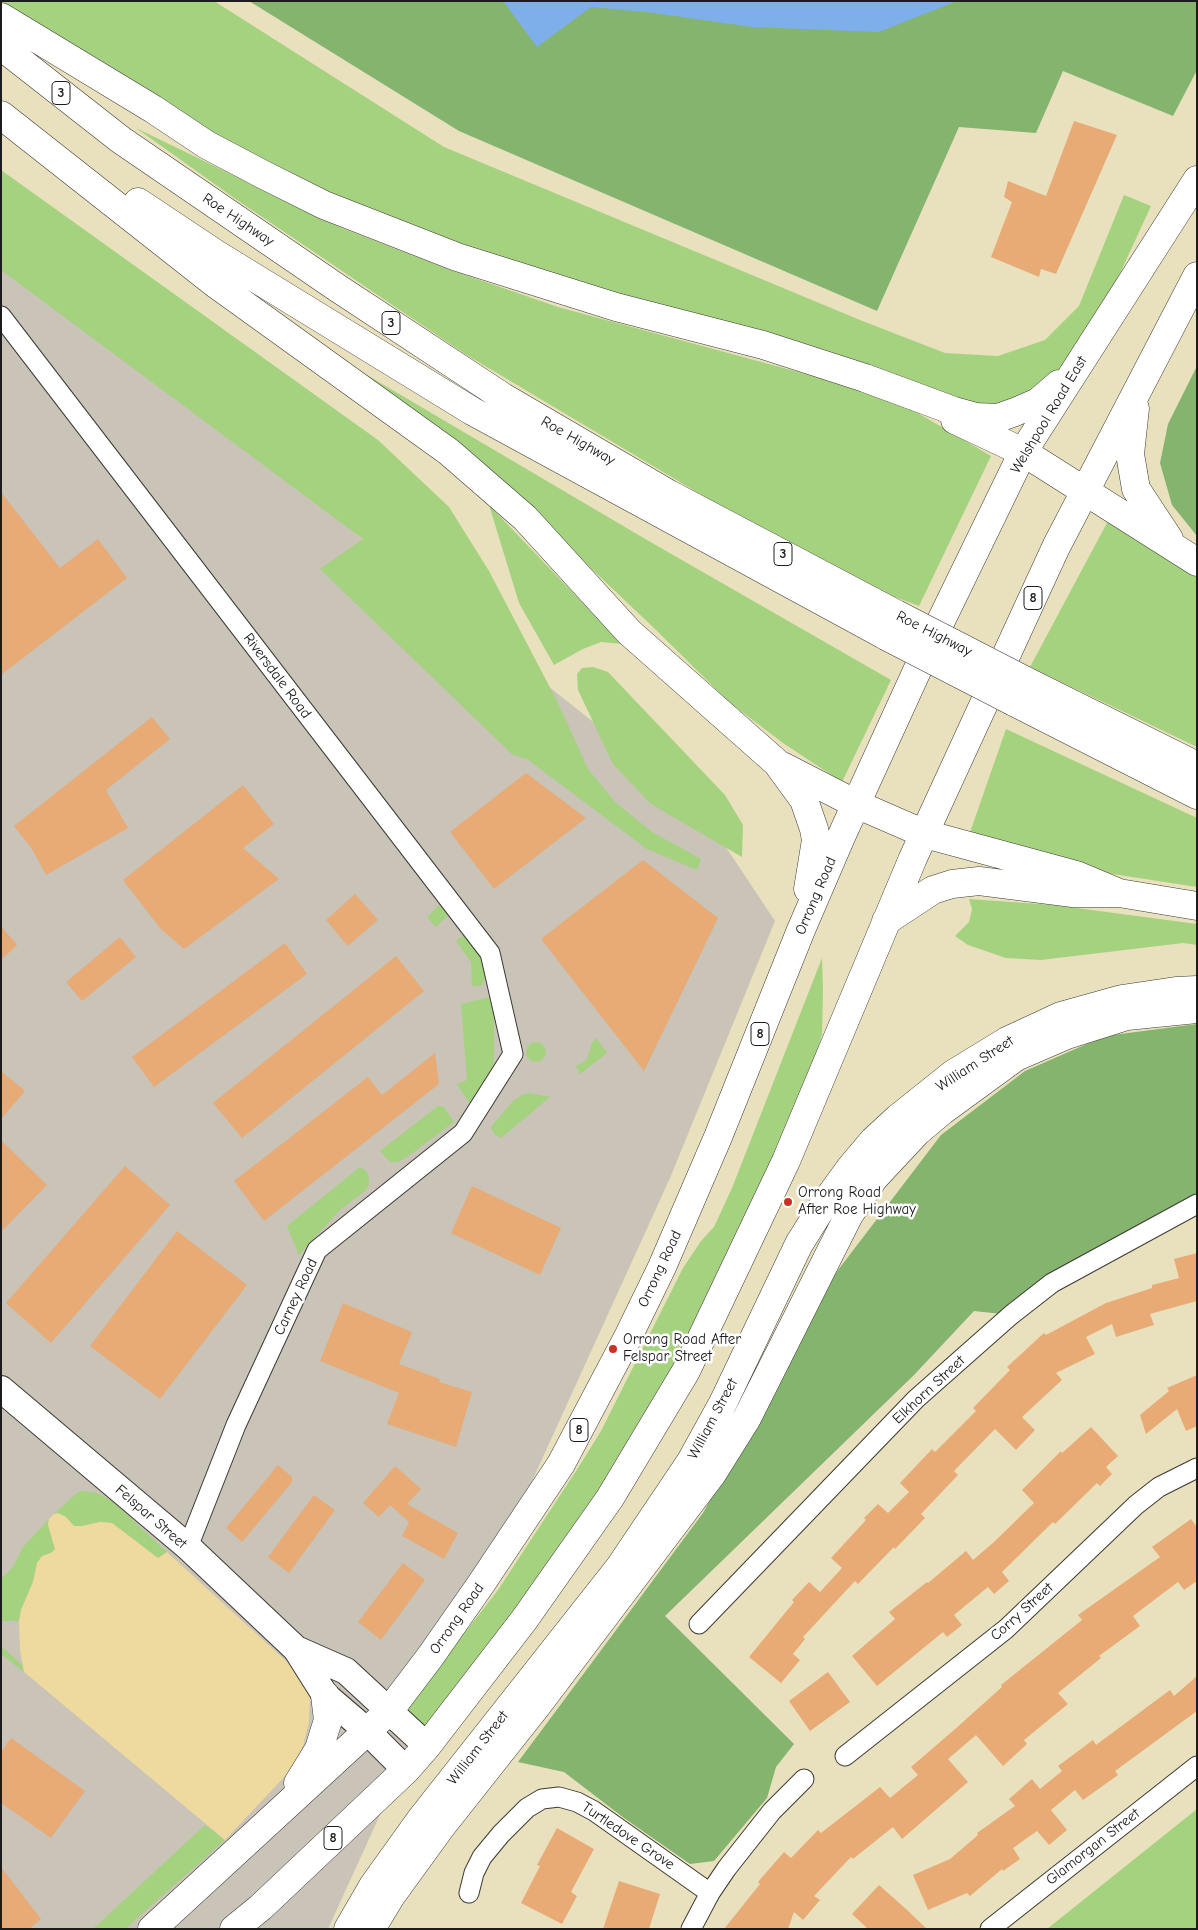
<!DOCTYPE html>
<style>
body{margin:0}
#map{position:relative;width:1198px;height:1930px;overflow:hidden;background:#e9e1be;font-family:"Comic Neue",sans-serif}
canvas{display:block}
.frame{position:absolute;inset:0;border:2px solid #1c1c1c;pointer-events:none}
</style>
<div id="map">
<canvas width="1198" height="1930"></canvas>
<div class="frame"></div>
</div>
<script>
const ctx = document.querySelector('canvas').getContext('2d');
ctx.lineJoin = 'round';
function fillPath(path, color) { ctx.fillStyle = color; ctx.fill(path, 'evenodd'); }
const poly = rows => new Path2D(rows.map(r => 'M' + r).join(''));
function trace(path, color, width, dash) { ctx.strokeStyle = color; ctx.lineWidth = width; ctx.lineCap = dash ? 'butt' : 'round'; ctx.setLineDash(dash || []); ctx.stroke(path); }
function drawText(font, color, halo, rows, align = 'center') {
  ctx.font = font + ' "Comic Neue",sans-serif'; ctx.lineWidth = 5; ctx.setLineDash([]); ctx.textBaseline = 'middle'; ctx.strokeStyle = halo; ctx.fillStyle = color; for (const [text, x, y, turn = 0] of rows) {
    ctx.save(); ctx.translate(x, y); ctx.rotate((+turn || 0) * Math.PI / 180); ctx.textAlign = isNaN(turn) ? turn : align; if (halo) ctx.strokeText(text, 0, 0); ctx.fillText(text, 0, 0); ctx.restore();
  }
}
fillPath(poly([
 [1,252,698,805,775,921,670,1178,328,1929,1,1929]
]), '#c9c3b8');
fillPath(poly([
 [1,1,214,1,444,147,860,320,945,353,998,356,1045,340,1079,306,1124,195,1151,206,1076,369,998,418,377,225,1,17],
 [136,128,342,228,448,269,558,307,839,383,916,412,991,456,919,606,861,584,747,522,465,354,237,200],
 [1,170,378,440,449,507,489,571,556,699,588,769,615,802,652,832,701,859,697,870,647,849,527,759,513,755,320,569,363,539,1,270],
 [333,355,647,540,891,680,842,782,783,743,729,702,653,627,486,469],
 [489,505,622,644,601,642,583,649,554,665,519,603],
 [1108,521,1197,571,1197,747,1030,667],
 [593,667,608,672,725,795,743,825,742,857,651,804,613,764,578,690,577,674,582,668],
 [1006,729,1197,818,1197,887,1106,873,967,841],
 [446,898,456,908,436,927,427,917],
 [969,899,1054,905,1197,924,1197,945,1183,943,1041,960,1006,958,968,945,955,936,969,922,972,909],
 [467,933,482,960,486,978,481,986,472,986,471,962,456,941],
 [822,958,823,991,822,1034,810,1080,681,1364,582,1526,425,1730,406,1708,498,1590,578,1468,601,1431,683,1268,701,1241,714,1227,732,1188],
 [494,996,494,1062,489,1081,470,1104,457,1084,467,1080,461,1004],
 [596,1038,607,1053,580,1074,576,1066,587,1060,592,1043],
 '526 1052a10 10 0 1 1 20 0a10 10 0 1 1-20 0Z',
 [529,1093,550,1097,501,1138,494,1134,491,1127,513,1101,522,1095],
 [438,1106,443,1106,454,1122,407,1157,398,1162,390,1162,380,1151],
 [360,1167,367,1172,369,1178,369,1185,365,1191,340,1210,299,1255,287,1226],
 [81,1491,97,1493,112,1501,167,1552,158,1558,112,1523,100,1522,82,1526,74,1526,63,1515,54,1514,77,1493],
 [49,1519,48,1525,55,1549,51,1553,42,1556,36,1570,33,1582,21,1610,19,1621,1,1621,1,1579,13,1567,23,1547],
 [1,1646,22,1665,24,1672,1,1654],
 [1197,1809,1197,1929,1047,1929],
 [205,1825,225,1840,125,1929,93,1929]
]), '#a5d27e');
fillPath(poly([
 [249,1,1197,1,1197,70,1173,116,1063,71,1036,133,959,127,877,311,459,131],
 [1197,366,1197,536,1172,505,1160,463,1168,424],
 [1197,1024,1197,1204,1011,1315,974,1311,914,1375,665,1616,794,1744,776,1767,767,1798,714,1861,690,1864,624,1818,564,1772,518,1762,703,1513,832,1278,941,1135,1025,1071,1105,1036]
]), '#84b46d');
fillPath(poly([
 [58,1513,66,1517,74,1526,82,1526,100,1522,112,1523,158,1558,167,1552,296,1670,310,1694,309,1722,303,1746,289,1772,225,1840,24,1672,20,1651,19,1621,21,1610,33,1582,37,1563,42,1556,51,1553,55,1549,48,1525,49,1519,54,1514]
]), '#eeda9e');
fillPath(poly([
 [503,1,957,1,879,32,752,27,654,13,591,7,537,47]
]), '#7fafea');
fillPath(poly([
 [1074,121,1117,135,1056,274,1041,269,1039,277,991,257,1012,202,1004,197,1008,181,1046,196],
 [1,492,60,568,98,539,127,578,1,675],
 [152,717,170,739,106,790,128,828,46,875,32,849,14,826],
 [526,773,586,818,494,889,450,832],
 [243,785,274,824,243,848,279,879,184,949,160,928,123,880],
 [643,860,718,918,644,1071,541,939],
 [355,894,378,920,348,946,326,920],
 [1,926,17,945,1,960],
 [120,937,136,957,82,1001,66,982],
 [285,943,307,974,154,1087,132,1057],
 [396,956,424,991,242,1138,213,1103],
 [435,1053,439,1084,264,1221,234,1181,368,1077,382,1095],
 [1,1071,25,1091,1,1119],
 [1,1140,47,1185,1,1232],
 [125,1166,170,1205,51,1343,6,1303],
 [472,1186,561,1228,540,1275,451,1233],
 [177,1231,247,1285,160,1399,90,1346],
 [1197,1253,1197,1301,1150,1314,1154,1325,1116,1337,1112,1324,1086,1337,1095,1354,1056,1373,1062,1380,1022,1417,1035,1430,1016,1450,995,1429,954,1471,958,1475,921,1514,925,1518,895,1549,894,1547,858,1584,855,1581,803,1637,805,1639,793,1654,800,1660,781,1683,749,1657,794,1602,792,1600,809,1582,820,1592,842,1568,831,1558,866,1520,864,1518,878,1504,888,1513,909,1492,900,1483,932,1449,935,1452,976,1411,973,1408,1010,1370,1007,1367,1044,1333,1046,1335,1106,1303,1152,1288,1152,1285,1179,1278,1174,1259],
 [343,1303,412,1332,399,1364,440,1379,439,1382,472,1392,456,1447,387,1424,399,1393,320,1361],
 [1197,1375,1197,1426,1186,1431,1177,1409,1146,1434,1140,1415,1169,1391,1167,1388],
 [1091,1427,1118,1456,1106,1467,1112,1474,1100,1486,1097,1483,1055,1524,1053,1522,1002,1572,1009,1581,994,1594,988,1587,954,1615,962,1625,947,1637,943,1632,877,1686,852,1656,895,1619,889,1612,927,1582,928,1583,966,1551,973,1560,994,1542,1034,1503,1022,1490,1061,1451,1062,1453],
 [278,1465,292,1477,292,1482,242,1542,226,1528],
 [395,1466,421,1489,407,1504,458,1533,444,1559,402,1536,409,1522,390,1505,379,1517,363,1503],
 [314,1495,335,1510,289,1573,268,1557],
 [1191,1519,1197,1527,1197,1581,1184,1590,1178,1582,1133,1616,1140,1626,1099,1656,1101,1658,1058,1693,1068,1704,1024,1740,1027,1744,1003,1766,976,1735,948,1759,968,1782,902,1839,893,1827,853,1859,851,1857,814,1896,820,1900,803,1920,794,1912,788,1929,724,1929,760,1884,758,1882,784,1852,791,1858,818,1830,821,1833,880,1787,890,1798,918,1775,911,1767,954,1730,1002,1687,1001,1685,1082,1620,1078,1615,1160,1557,1152,1547],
 [403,1563,425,1580,381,1640,358,1622],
 [828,1672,850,1702,810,1731,789,1701],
 [1197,1676,1197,1711,1115,1771,1118,1775,1083,1800,1075,1790,1051,1810,1067,1830,1049,1845,1037,1831,1013,1848,1020,1859,1003,1871,1002,1869,970,1896,967,1893,928,1910,913,1875,950,1859,978,1835,977,1833,1015,1806,1009,1799,1032,1779,1040,1789,1062,1771,1058,1766,1093,1740,1096,1745,1170,1690,1174,1696],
 [11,1738,85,1791,51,1838,1,1803,1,1752],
 [557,1828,594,1849,571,1892,577,1896,562,1924,521,1903,540,1866,537,1865],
 [1,1867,41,1919,29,1929,1,1929],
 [619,1881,660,1894,649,1929,603,1929],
 [879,1885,906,1909,927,1929,868,1929,852,1914]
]), '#e8ab76');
const street = poly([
 [1,316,490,953,513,1054,463,1133,317,1250,236,1425,188,1547],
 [699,1624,916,1399,1011,1315,1052,1283,1197,1204],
 [845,1756,1006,1629,1136,1505,1159,1487,1197,1468],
 [469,1893,474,1873,482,1857,501,1834,527,1808,542,1799,559,1797,577,1802,594,1811,710,1893],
 [691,1929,710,1893,727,1868,772,1811,804,1779],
 [990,1929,1197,1766]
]);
const secondary = poly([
 [1,1389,188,1547,296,1649,325,1695,367,1731,406,1770],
 [296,1649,346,1671,427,1746]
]);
const primary = poly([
 [348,1929,373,1886,421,1819,619,1568,691,1461,723,1403,799,1244,824,1204,851,1167,873,1141,898,1118,953,1074,1007,1041,1061,1016,1122,999,1176,991,1197,990],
 [371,1929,391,1896,441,1827,539,1703,712,1474,747,1418,849,1215,874,1178,917,1132,942,1111,1016,1057,1067,1035,1127,1016,1197,1009]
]);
const highway = poly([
 [1,17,153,109,207,145,264,175,324,205,457,257,616,307,763,345,865,378,954,411,976,417,998,418,1015,412,1038,402,1059,384],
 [1,46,121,140,336,287,503,397,669,494,896,614],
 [1,115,217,285,449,452,525,518,629,632,777,763,804,800,814,829,816,840,808,889],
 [138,202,216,254,472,411,886,636],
 [1135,408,1130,454,1136,489,1169,539],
 [955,420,1023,452,1197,562],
 [1024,680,1197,766],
 [1014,702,1197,795],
 [782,766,856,804,925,834,1076,875,1119,893],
 [886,921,933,890,952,884,979,881,1073,893,1119,893,1197,906],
 [298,1783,319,1749,328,1720,325,1695],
 [152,1929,389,1711,430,1657,481,1584,561,1464,628,1337,662,1267,718,1137,801,930,841,837,921,662,1023,452,1197,180],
 [234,1929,261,1907,406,1770,427,1746,524,1620,610,1498,686,1371,786,1161,913,858,1056,547,1197,276]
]);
trace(street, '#3b3a34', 21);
trace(secondary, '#3b3a34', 28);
trace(primary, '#3b3a34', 29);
trace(highway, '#3b3a34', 29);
trace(street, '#fff', 19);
trace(secondary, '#fff', 26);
trace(primary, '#fff', 28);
trace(highway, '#fff', 28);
const highwayBridge = poly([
 [896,614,1024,680],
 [886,636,1014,702]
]);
trace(highwayBridge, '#3b3a34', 29, []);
trace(highwayBridge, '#fff', 28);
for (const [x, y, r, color] of [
 [788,1202,5,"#c8321e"],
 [613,1349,5,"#c8321e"]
]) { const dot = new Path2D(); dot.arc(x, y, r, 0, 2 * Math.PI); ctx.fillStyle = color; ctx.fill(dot); trace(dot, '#fff', 2); }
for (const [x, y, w] of [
 [61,93,18],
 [391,323,18],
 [783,554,18],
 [1033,598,18],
 [760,1034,18],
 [579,1430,18],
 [333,1838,18]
]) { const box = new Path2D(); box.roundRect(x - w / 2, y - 11.5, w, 23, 4); ctx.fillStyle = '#fff'; ctx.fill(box); trace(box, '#1c1c1c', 1); }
drawText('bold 14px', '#1c1c1c', null, [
 ["3",61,93],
 ["3",391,323],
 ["3",783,554],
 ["8",1033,598],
 ["8",760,1034],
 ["8",579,1430],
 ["8",333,1838]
]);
drawText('15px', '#1c1c1c', '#fff', [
 ["Roe Highway",238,220,34],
 ["Welshpool Road East",1049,415,-59],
 ["Roe Highway",578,441,30],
 ["Roe Highway",934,634,27],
 ["Riversdale Road",277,676,53],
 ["Orrong Road",816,896,-67],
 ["William Street",975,1064,-33],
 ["Orrong Road",660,1269,-65],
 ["Carney Road",296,1297,-65],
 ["Elkhorn Street",929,1390,-43],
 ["William Street",713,1419,-62],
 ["Felspar Street",151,1517,41],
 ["Corry Street",1022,1612,-42],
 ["Orrong Road",457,1619,-55],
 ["William Street",478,1748,-52],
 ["Turtledove Grove",628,1836,34],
 ["Glamorgan Street",1093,1847,-38]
]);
drawText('15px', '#1c1c1c', '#fff', [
 ["Orrong Road",798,1193],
 ["After Roe Highway",798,1210],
 ["Orrong Road After",623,1340],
 ["Felspar Street",623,1357]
], 'left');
</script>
